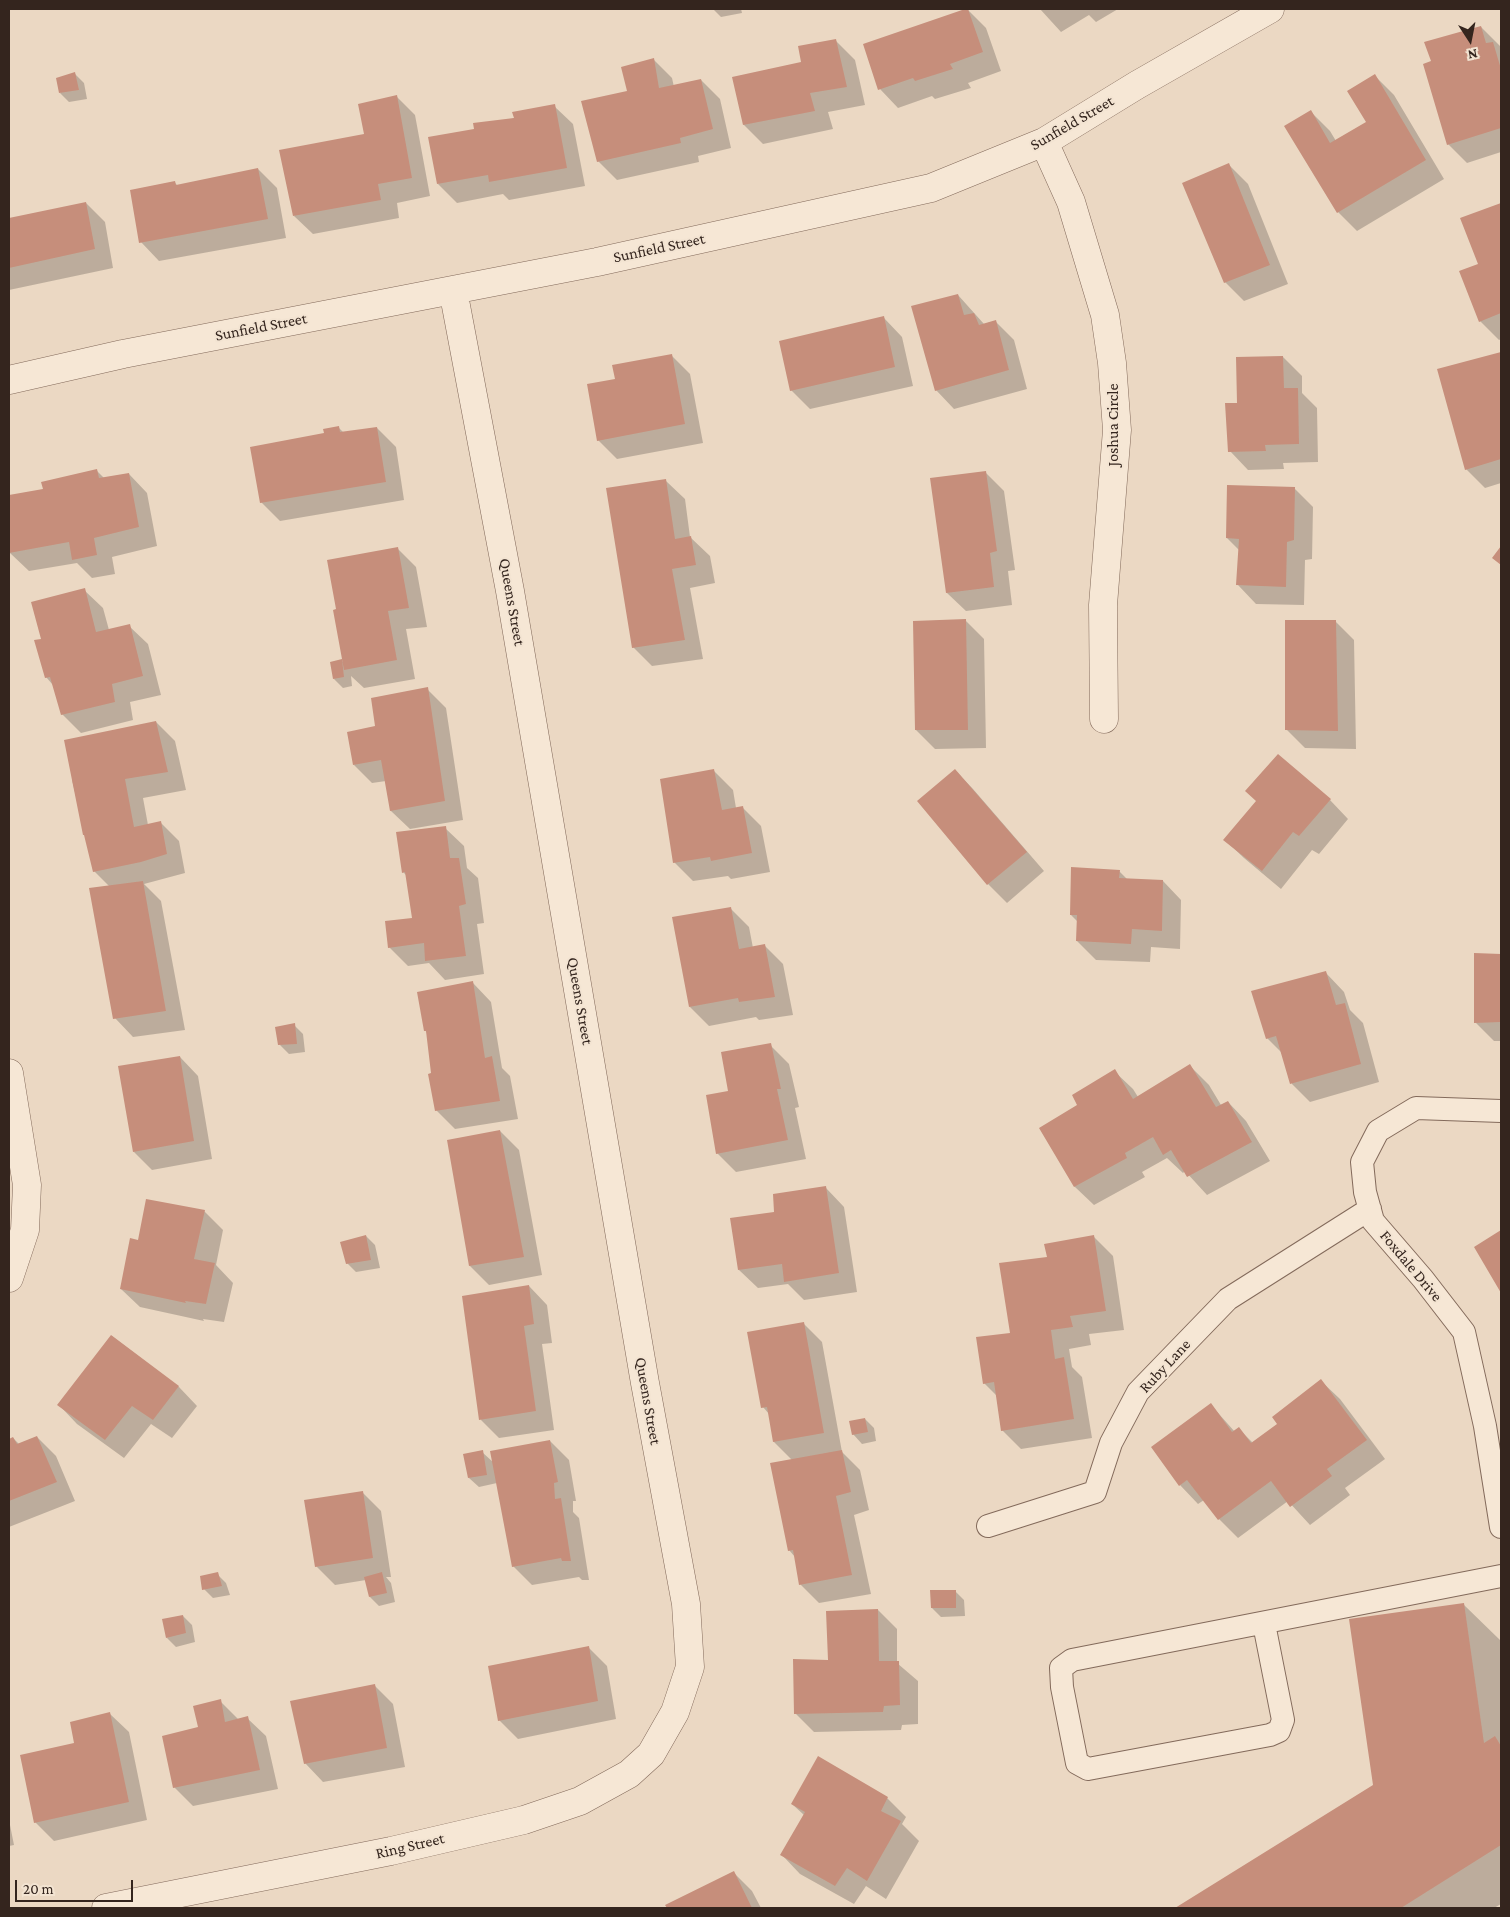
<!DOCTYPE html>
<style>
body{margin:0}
#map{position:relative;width:1510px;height:1917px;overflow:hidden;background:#ebd8c3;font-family:"Crimson Pro",serif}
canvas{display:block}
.frame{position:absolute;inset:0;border:10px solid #34251e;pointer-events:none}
.north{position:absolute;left:1445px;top:15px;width:50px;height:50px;-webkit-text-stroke:4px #f3e4d2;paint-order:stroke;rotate:169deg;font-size:14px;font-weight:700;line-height:20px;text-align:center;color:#34251e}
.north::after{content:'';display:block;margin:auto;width:18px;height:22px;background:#34251e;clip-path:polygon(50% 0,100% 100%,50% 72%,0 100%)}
.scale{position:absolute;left:15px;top:1880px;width:118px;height:22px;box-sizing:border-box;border:2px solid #34251e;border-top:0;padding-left:6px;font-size:15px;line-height:18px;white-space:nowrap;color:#34251e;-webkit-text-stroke:4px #f3e4d2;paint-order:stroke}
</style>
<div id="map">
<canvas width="1510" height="1917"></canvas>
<div class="frame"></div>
<div class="north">N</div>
<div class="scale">20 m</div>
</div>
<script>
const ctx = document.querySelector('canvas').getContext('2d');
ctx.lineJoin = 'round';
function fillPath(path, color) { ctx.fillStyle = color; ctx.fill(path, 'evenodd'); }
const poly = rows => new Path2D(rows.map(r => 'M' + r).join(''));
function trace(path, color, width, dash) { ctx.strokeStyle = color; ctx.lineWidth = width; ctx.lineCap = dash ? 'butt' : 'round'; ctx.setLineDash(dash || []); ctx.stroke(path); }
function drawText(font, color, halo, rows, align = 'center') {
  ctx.font = font + ' "Crimson Pro",serif'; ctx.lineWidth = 4; ctx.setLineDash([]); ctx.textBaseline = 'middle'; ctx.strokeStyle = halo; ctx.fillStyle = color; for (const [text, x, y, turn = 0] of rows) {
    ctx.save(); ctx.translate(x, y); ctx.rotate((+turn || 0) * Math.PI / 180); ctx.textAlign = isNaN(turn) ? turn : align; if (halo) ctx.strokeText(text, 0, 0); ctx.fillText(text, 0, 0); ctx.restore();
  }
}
fillPath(poly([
 [713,9,741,9,742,13,721,17],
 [967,9,986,28,1001,71,968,83,971,88,935,99,932,96,898,108,880,89],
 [1040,9,1118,9,1096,22,1089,15,1061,32],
 [1481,27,1500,46,1501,52,1501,152,1467,163,1448,144,1433,62],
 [836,41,855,60,865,105,828,112,833,129,763,144,744,125,734,78,802,63],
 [654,60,672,78,674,87,701,80,720,99,731,148,698,156,699,162,617,180,598,161,629,92],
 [75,74,84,83,87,99,69,102,60,93],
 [1375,76,1394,95,1444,179,1357,231,1338,212,1311,112,1330,131,1336,141,1368,122],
 [396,96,415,115,430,196,397,203,399,218,313,234,294,216,365,135],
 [554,106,573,124,585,186,509,200,503,194,457,203,438,184,475,130],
 [1229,165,1248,184,1288,284,1244,301,1225,282],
 [258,169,277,188,286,238,159,261,141,242,175,183,178,186],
 [86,203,105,222,113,268,9,290,9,219],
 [1501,204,1501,339,1499,340,1480,321,1479,264,1462,218],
 [958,295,984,324,995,321,1014,340,1027,389,954,409,936,390],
 [884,318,902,337,913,386,810,409,791,390],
 [1501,354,1501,483,1485,488,1466,469,1439,370],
 [672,356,690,374,703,443,617,459,598,440,617,380],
 [1283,357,1302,376,1302,393,1317,408,1318,462,1283,463,1284,469,1248,470,1230,451,1239,404],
 [339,428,344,433,377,428,396,447,404,500,280,521,261,502,326,434],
 [97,471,105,479,129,474,147,493,157,546,112,557,115,574,92,578,77,563,29,571,10,553,9,496,44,490],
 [985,472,1004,491,1015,570,1008,571,1012,605,966,611,947,593],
 [666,481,685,499,690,537,710,556,715,583,690,588,703,659,652,666,633,647],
 [1294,488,1313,507,1312,559,1305,560,1304,605,1256,604,1238,585,1239,550,1227,538],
 [397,548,416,567,427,627,406,629,415,679,364,688,351,676,352,686,343,688,334,679,342,661,344,663],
 [84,590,103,608,109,630,129,626,148,644,161,695,130,702,133,720,81,733,62,714,53,685,46,677],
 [965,620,984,639,986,748,935,749,916,730],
 [1335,621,1354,640,1356,749,1305,748,1286,729],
 [427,689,446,708,463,820,410,829,391,811,386,781,372,783,354,765,376,727],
 [156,722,175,741,186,790,143,798,148,825,160,822,179,841,185,873,144,884,161,901,185,1030,133,1037,115,1018,110,887,94,871,72,780],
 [955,770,973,789,1044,871,1007,903,988,884],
 [714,771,733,790,736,808,742,807,761,826,770,872,731,879,728,876,693,881,674,862],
 [1330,800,1348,819,1319,854,1312,850,1281,889,1244,858,1225,840],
 [445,828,464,846,467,868,478,878,484,923,477,924,484,974,445,980,429,963,408,966,389,947,413,919,407,876,403,872],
 [1119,871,1128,880,1163,881,1181,900,1180,949,1151,947,1150,962,1096,960,1077,941,1078,922,1071,915],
 [730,908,749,927,753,948,764,945,783,964,793,1015,759,1020,756,1017,709,1026,690,1007],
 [1475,955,1501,955,1501,1041,1494,1041,1475,1022],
 [1326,973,1344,992,1350,1010,1363,1023,1379,1082,1310,1102,1292,1084,1283,1054,1267,1038],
 [473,983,491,1002,502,1068,510,1076,518,1119,455,1129,436,1110,427,1033,425,1030],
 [294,1025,303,1034,305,1052,289,1054,280,1045],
 [770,1045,789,1064,799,1107,795,1108,806,1159,736,1172,717,1153,730,1092],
 [180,1057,198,1076,212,1159,152,1170,134,1152],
 [1190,1066,1209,1085,1221,1105,1228,1102,1246,1121,1270,1161,1207,1195,1185,1171,1183,1173,1167,1158,1142,1172,1145,1177,1094,1205,1075,1187,1041,1129,1079,1105,1114,1071,1133,1089,1138,1097],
 [500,1131,519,1150,542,1275,489,1285,470,1266,449,1141],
 [826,1188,844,1207,857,1292,804,1300,788,1284,758,1288,739,1270,775,1214],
 [204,1211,223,1230,216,1265,233,1283,224,1322,203,1319,204,1321,140,1307,121,1289,139,1242],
 [1501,1232,1501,1290,1475,1247],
 [366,1236,375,1245,380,1268,356,1272,347,1263],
 [1094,1237,1113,1256,1124,1330,1089,1334,1091,1345,1069,1349,1072,1367,1082,1377,1092,1438,1021,1449,1002,1430,997,1396,984,1383,1011,1334,1048,1258],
 [529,1286,547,1305,552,1343,542,1344,554,1430,499,1438,481,1420],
 [803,1323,822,1342,842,1452,860,1470,869,1510,854,1515,871,1594,819,1603,800,1584,795,1557,789,1550,792,1460,774,1442,769,1414,763,1407],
 [112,1336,179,1387,197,1406,172,1438,151,1424,124,1458,77,1424,59,1405],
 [1321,1381,1340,1399,1385,1459,1345,1488,1350,1495,1310,1525,1288,1501,1238,1538,1219,1519,1204,1500,1198,1504,1180,1485,1211,1405,1235,1432,1239,1429,1253,1443,1278,1424],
 [865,1419,874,1428,876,1441,862,1444,853,1434],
 [37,1437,56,1456,75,1501,9,1527,9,1440,13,1438,19,1444],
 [550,1441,569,1460,576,1501,573,1501,573,1512,579,1518,589,1580,582,1580,579,1577,532,1585,513,1566,497,1483,479,1487,469,1478,482,1452,494,1463],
 [362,1492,381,1511,391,1577,386,1577,391,1583,395,1602,379,1606,370,1597,366,1580,335,1585,316,1566],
 [217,1574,226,1583,230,1595,213,1598,204,1589],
 [955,1591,964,1600,965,1616,941,1617,932,1608],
 [1463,1604,1500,1640,1501,1652,1501,1904,1494,1908,1178,1908,1374,1786],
 [878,1610,897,1629,897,1663,918,1681,918,1724,902,1725,901,1730,814,1732,795,1713,829,1661],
 [183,1616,192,1625,195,1642,176,1647,167,1638],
 [588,1647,607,1666,616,1719,518,1739,499,1720],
 [374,1685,393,1704,405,1767,323,1782,305,1763],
 [220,1701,239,1720,247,1718,266,1736,278,1789,193,1806,174,1787,200,1728],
 [110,1714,129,1732,147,1820,54,1841,35,1822,75,1744],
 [887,1798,906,1817,902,1824,919,1841,886,1899,866,1886,854,1904,800,1874,782,1855,804,1815,792,1804],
 [9,1820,14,1845,9,1846],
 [733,1872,752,1891,761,1908,668,1908,667,1906]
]), '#0003');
fillPath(poly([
 [965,9,968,9,983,52,950,64,953,69,915,81,913,78,878,90,863,44],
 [1481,26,1486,43,1493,42,1501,69,1501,128,1447,145,1423,64,1431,61,1424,42],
 [836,39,847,87,810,93,815,111,743,125,732,77,801,62,798,46],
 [654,58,659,88,701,79,713,129,680,138,681,143,597,162,581,101,627,91,621,67],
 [75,72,79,90,59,93,56,78],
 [1375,74,1426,160,1337,213,1284,126,1311,110,1330,143,1366,122,1347,91],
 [397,95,412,178,378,184,381,200,293,216,279,150,364,134,358,104],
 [555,104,567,168,489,182,488,175,437,184,428,137,474,129,473,123,514,118,512,112],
 [1229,163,1270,265,1224,283,1182,183],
 [258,168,268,219,139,243,130,190,175,181,176,185],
 [86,202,95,249,9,268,9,218],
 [1501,203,1501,313,1479,322,1459,271,1478,264,1460,218],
 [958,294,964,315,974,313,979,325,996,320,1009,370,935,391,911,306],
 [884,316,895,367,790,391,779,341],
 [1501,352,1501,459,1465,470,1437,369],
 [672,354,685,424,597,441,587,384,615,379,612,365],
 [1283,356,1284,388,1298,388,1299,444,1265,445,1266,451,1228,452,1225,403,1237,403,1236,357],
 [339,426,340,432,377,427,386,482,260,503,250,447,324,433,323,429],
 [97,469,99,478,129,473,139,527,94,538,97,555,72,560,69,542,9,553,9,495,43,489,41,482],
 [986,471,997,551,990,553,994,587,946,593,930,478],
 [666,479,675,539,691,536,696,565,672,569,685,640,632,648,606,488],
 [1227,485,1295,487,1294,540,1287,542,1286,587,1236,585,1239,539,1226,538],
 [1501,546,1501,565,1492,558],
 [398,547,409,608,388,611,397,660,344,670,342,659,344,677,333,679,330,662,342,659,333,610,336,609,327,560],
 [85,588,96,632,130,624,143,676,112,684,115,702,61,715,50,677,45,678,34,640,41,639,31,602],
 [966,619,968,730,915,730,913,621],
 [1285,620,1336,620,1338,731,1285,730],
 [428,687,445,801,390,811,381,760,353,765,347,732,375,726,371,698],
 [156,721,168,772,125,779,134,827,161,821,167,854,141,862,93,872,84,835,83,835,64,740],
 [1278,754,1331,799,1299,836,1293,832,1262,871,1223,840,1256,801,1245,791],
 [714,769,722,810,743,806,752,853,711,861,710,857,673,863,660,779],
 [955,769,1027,852,987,885,917,801],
 [446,826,450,858,459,858,466,904,459,906,466,956,425,961,424,943,388,948,385,921,412,918,405,872,402,873,396,832],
 [1071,867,1120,870,1119,878,1163,880,1162,931,1132,929,1131,944,1076,941,1077,915,1070,915],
 [143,881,166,1011,113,1019,89,888],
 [731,907,739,949,765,944,775,997,739,1002,738,998,689,1007,672,917],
 [1474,953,1501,954,1501,1022,1474,1023],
 [1326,971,1336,1005,1345,1003,1361,1064,1290,1084,1276,1036,1266,1039,1251,991],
 [473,981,485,1058,492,1056,500,1101,435,1111,428,1074,431,1073,426,1031,424,1031,417,992],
 [295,1023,297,1044,278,1045,275,1027],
 [771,1043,781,1089,777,1089,788,1140,716,1154,706,1095,728,1091,721,1052],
 [180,1056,194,1141,133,1152,118,1066],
 [1190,1064,1216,1107,1228,1101,1252,1142,1187,1177,1171,1150,1163,1155,1153,1137,1125,1153,1127,1158,1074,1187,1039,1128,1077,1105,1072,1095,1115,1069,1133,1099],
 [500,1130,524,1257,469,1266,447,1140],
 [826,1186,839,1273,784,1282,782,1264,738,1270,730,1218,774,1212,773,1194],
 [146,1199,205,1210,194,1259,215,1263,206,1304,185,1301,186,1303,120,1289,130,1238,138,1240],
 [1501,1230,1501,1293,1474,1247],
 [366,1235,371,1260,346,1264,340,1242],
 [1094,1235,1106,1311,1070,1316,1073,1327,1051,1330,1055,1359,1064,1357,1074,1419,1001,1431,994,1382,983,1384,976,1337,1010,1333,999,1263,1047,1257,1044,1244],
 [529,1285,534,1324,524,1326,536,1411,479,1420,462,1296],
 [804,1322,824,1433,773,1442,767,1407,761,1408,747,1332],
 [111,1335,179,1386,153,1420,132,1406,105,1440,57,1405],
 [1321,1379,1367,1440,1327,1469,1332,1476,1290,1507,1271,1481,1218,1520,1187,1480,1179,1486,1151,1447,1211,1403,1232,1432,1239,1427,1251,1443,1277,1424,1272,1417],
 [865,1418,868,1432,852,1435,849,1421],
 [37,1436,57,1482,9,1501,9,1439,13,1437,17,1444],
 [550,1440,558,1482,554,1483,555,1499,561,1498,571,1561,562,1561,561,1558,512,1567,490,1451],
 [483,1450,487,1475,468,1478,463,1454],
 [842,1450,851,1492,836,1496,852,1575,799,1585,793,1550,788,1551,770,1463],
 [363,1491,373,1558,315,1567,304,1500],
 [218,1572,222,1586,202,1590,200,1576],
 [382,1572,387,1593,369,1597,364,1577],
 [930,1590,956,1590,956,1608,931,1608],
 [1464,1603,1484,1743,1495,1736,1501,1746,1501,1845,1401,1908,1175,1908,1373,1785,1349,1619],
 [878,1609,879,1661,899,1661,900,1705,884,1706,883,1712,794,1714,793,1659,828,1660,826,1611],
 [183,1615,186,1633,166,1638,162,1619],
 [589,1646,598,1701,498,1721,488,1666],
 [375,1684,387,1748,304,1764,290,1701],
 [221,1699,225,1722,248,1716,260,1770,173,1788,162,1736,198,1727,193,1706],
 [110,1712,129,1802,34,1823,20,1755,74,1743,70,1722],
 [818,1756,888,1797,881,1811,901,1821,867,1881,847,1868,835,1886,780,1855,805,1812,791,1804],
 [734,1871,752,1908,667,1908,665,1905]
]), '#c68e7b');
const service = poly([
 [1501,1111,1416,1108,1378,1131,1362,1162,1365,1192,1373,1221,1423,1279,1464,1332,1485,1426,1501,1527],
 [988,1526,1095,1492,1111,1443,1138,1392,1228,1299,1370,1209],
 [1264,1624,1283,1720,1279,1731,1270,1735,1088,1769,1077,1763,1062,1687,1061,1668,1072,1660,1501,1576]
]);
const minor = poly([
 [1044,142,1071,202,1105,315,1112,363,1117,430,1103,605,1104,719],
 [9,380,123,354,597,262,931,188,1044,142,1137,85,1270,9],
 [9,1073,27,1185,25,1230,9,1278],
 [106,1908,391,1851,524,1820,580,1801,629,1774,651,1754,675,1712,690,1667,686,1604,645,1383,510,591,453,290]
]);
trace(service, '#836a5b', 24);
trace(minor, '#836a5b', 29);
trace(service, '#f6e7d5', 22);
trace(minor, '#f6e7d5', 28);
drawText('16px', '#34251e', '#f3e4d2', [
 ["Sunfield Street",1072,123,-30],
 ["Sunfield Street",659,248,-12],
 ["Sunfield Street",261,327,-11],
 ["Joshua Circle",1113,425,-90],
 ["Queens Street",512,602,80],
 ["Queens Street",580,1001,80],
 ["Foxdale Drive",1411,1266,50],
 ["Ruby Lane",1165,1366,-47],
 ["Queens Street",648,1401,80],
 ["Ring Street",410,1846,-13]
]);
</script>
